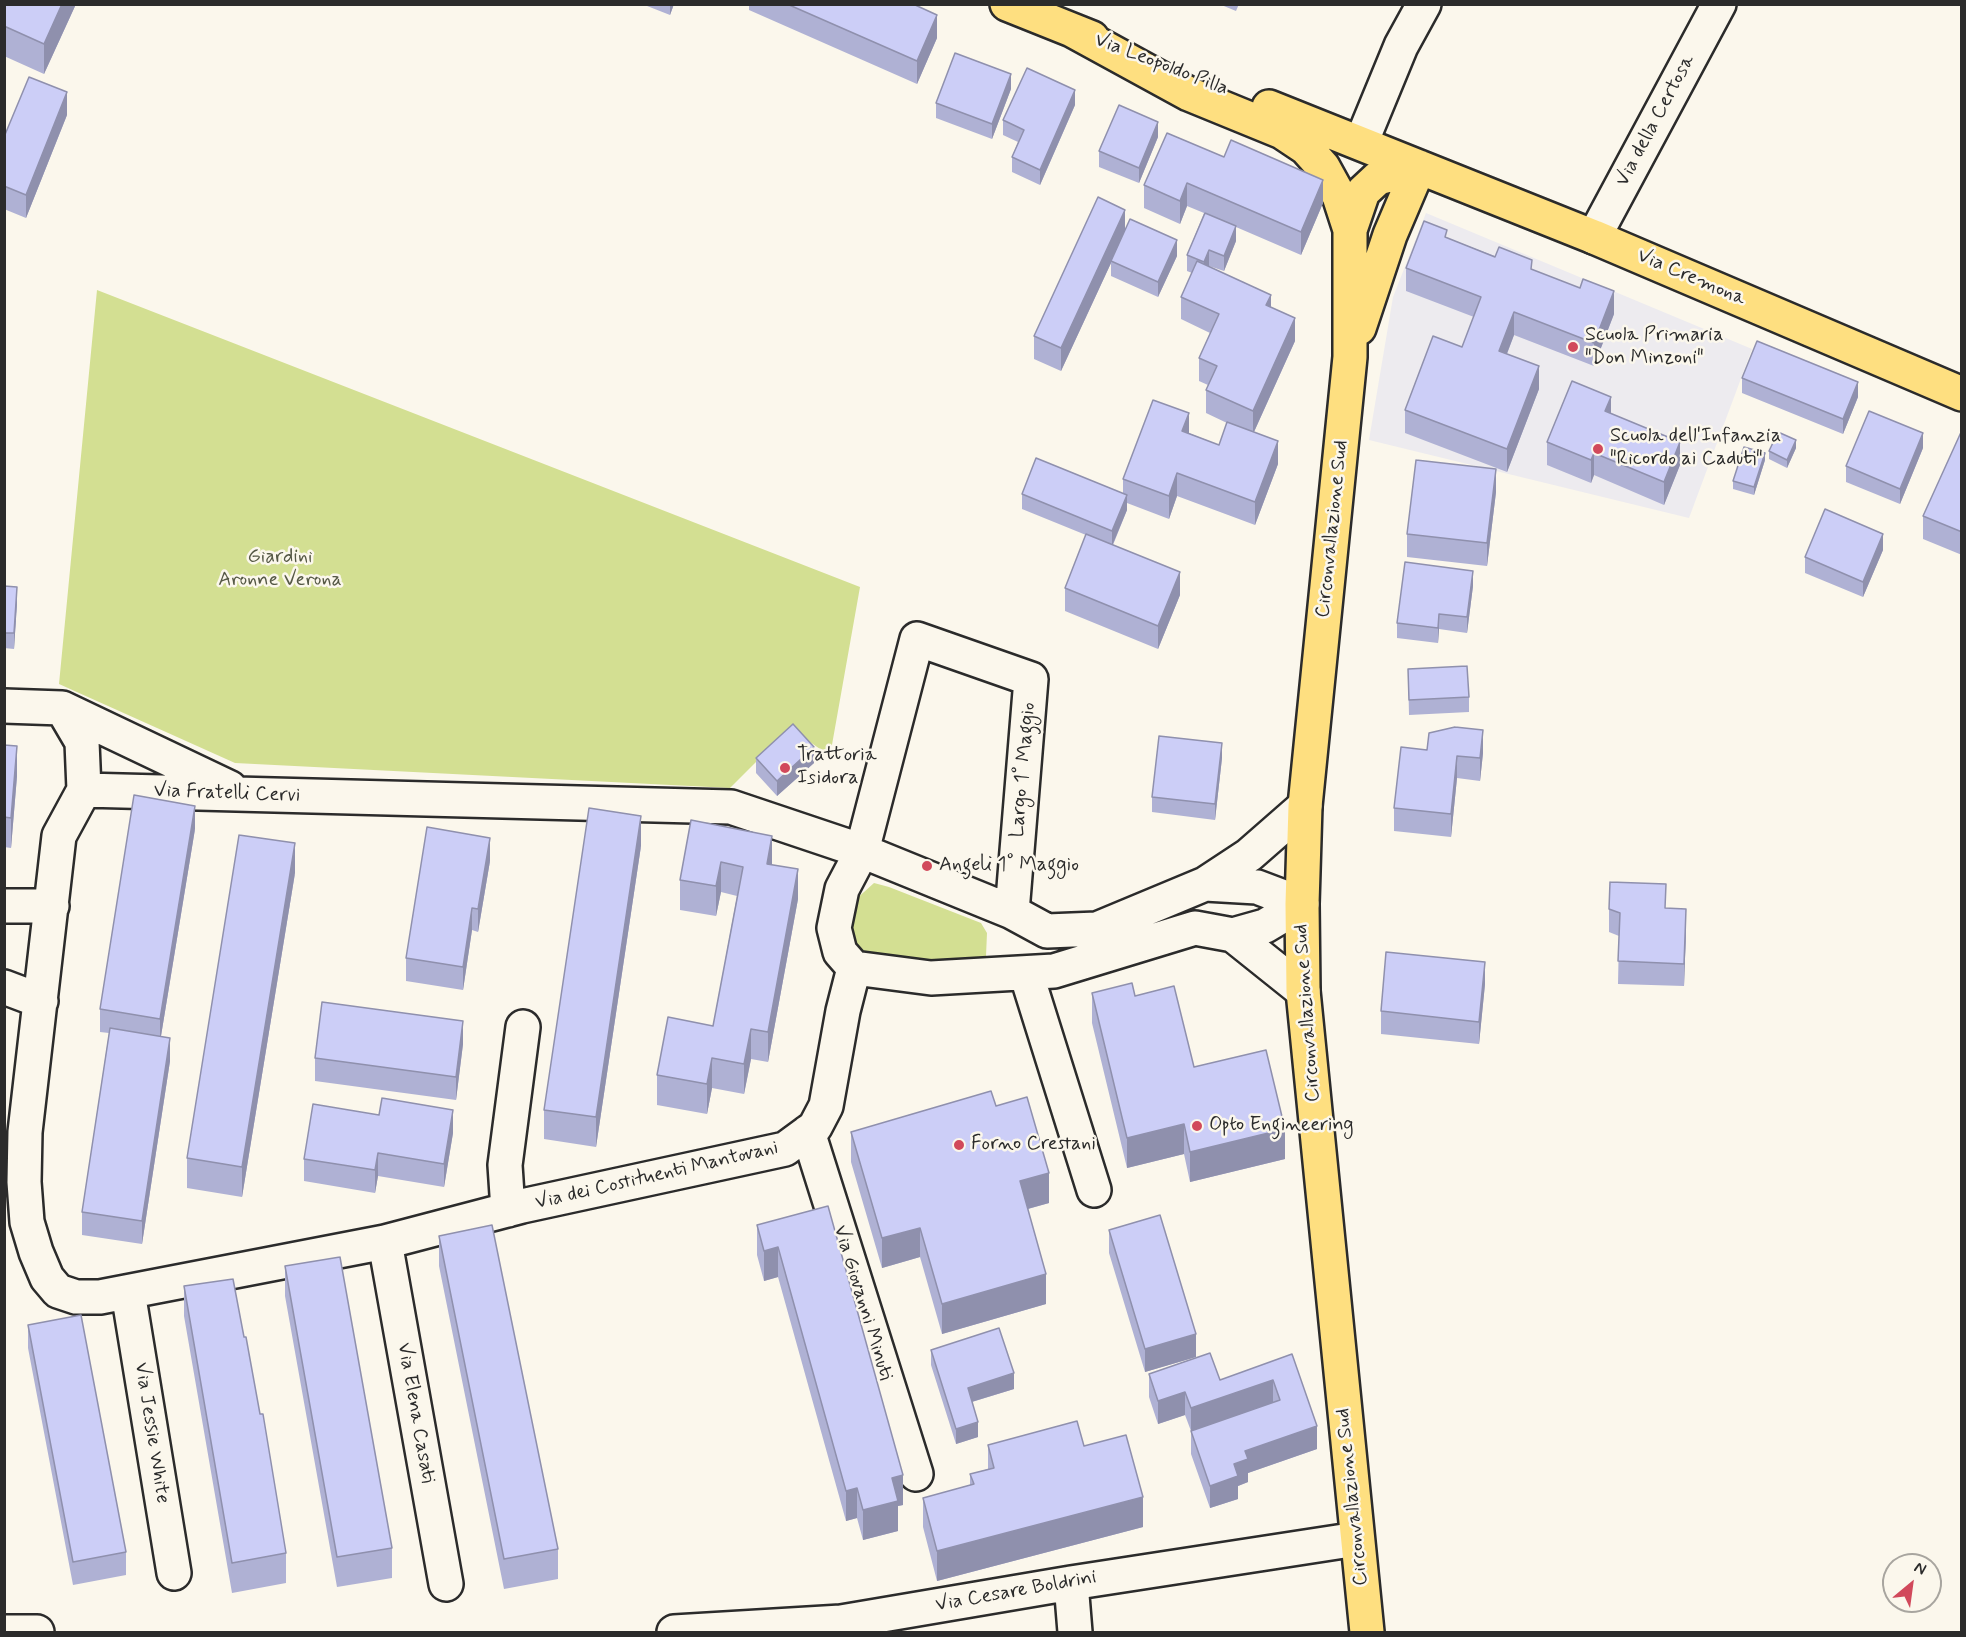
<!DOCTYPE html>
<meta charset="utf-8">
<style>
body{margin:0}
#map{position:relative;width:1966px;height:1637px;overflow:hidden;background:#fbf7ec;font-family:Mynerve,sans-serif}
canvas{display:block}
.frame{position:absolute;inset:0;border:6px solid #2b2b2b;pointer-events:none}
.north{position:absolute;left:1882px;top:1553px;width:60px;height:60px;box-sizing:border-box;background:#fbf7ec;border:2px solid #a8a59f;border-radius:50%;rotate:29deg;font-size:16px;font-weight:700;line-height:24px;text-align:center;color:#2b2b2b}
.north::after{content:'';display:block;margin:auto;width:21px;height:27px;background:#d1495b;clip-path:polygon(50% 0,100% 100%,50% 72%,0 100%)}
</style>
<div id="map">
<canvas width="1966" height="1637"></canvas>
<div class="frame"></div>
<div class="north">N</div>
</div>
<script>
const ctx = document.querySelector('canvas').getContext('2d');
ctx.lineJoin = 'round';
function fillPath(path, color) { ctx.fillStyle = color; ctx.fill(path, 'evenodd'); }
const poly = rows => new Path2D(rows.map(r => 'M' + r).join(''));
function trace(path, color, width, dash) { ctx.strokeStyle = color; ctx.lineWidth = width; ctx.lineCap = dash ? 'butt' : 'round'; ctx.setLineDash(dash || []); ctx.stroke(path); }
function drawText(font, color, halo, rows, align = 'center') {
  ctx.font = font + ' Mynerve,sans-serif'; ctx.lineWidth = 5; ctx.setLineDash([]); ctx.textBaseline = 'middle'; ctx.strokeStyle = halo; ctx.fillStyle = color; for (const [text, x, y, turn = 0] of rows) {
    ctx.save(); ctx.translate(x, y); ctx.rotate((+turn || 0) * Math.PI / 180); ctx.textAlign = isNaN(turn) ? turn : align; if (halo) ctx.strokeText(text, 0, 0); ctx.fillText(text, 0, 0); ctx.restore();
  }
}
fillPath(poly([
 [1426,213,1752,349,1689,518,1369,440,1393,297]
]), '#edebef');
fillPath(poly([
 [97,290,860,587,830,756,790,728,730,788,235,763,59,684],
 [874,883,889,887,981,923,987,933,986,956,979,962,887,964,868,961,850,940,854,901]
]), '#d3df92');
const minor = poly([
 [1361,143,1401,46,1424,4],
 [1594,237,1719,4],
 [4,706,62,708,230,788],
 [62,708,82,742,84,790],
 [1205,884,1257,887,1302,904],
 [4,906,52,906],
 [1012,912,1031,679,917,639,862,851,842,889,834,928,840,952,854,968,931,978,1054,971,1195,928,1233,935,1265,926,1302,904],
 [1233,935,1303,991],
 [854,968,843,1011,826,1106,815,1127,785,1149,522,1206,385,1242,100,1297,76,1297,58,1291,47,1278,36,1252,27,1222,24,1182,25,1132,59,836,84,790,731,807,862,851,1012,912,1047,931,1097,929,1205,884,1249,855,1305,806],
 [1026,973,1094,1190],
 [4,987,41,1001],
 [808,1132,916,1474],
 [508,1210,505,1165,523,1027],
 [385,1242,446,1584],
 [128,1292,174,1573],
 [1071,1583,1075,1632],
 [4,1632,37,1632],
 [674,1632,841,1622,1071,1583,1357,1539]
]);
const major = poly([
 [1007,4,1092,38],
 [1072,30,1189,94,1282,132,1306,148,1323,167,1339,196,1350,230,1350,357,1305,806,1302,904,1303,991,1367,1632],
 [1269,107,1594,237,1962,394],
 [1350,230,1363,192,1378,178,1419,167],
 [1359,328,1390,235,1419,167]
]);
trace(minor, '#2b2b2b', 38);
trace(major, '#2b2b2b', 38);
trace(minor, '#fbf7ec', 33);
trace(major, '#fedf80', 33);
fillPath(poly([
 [4,4,76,4,44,74,4,56],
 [642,4,674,4,670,15],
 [749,4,913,4,937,38,917,84,749,10],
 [1219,4,1239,4,1236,11],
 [1011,89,992,139,936,118,936,103],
 [1075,105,1040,185,1012,172,1012,157,1018,142,1003,135,1003,120],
 [67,115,26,218,4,209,4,137],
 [1167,133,1323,203,1301,255,1236,227,1236,241,1224,271,1209,266,1209,267,1271,307,1295,341,1254,432,1278,464,1255,525,1177,496,1169,519,1127,503,1127,510,1113,545,1180,595,1158,649,1065,611,1065,588,1086,535,1022,509,1022,494,1123,494,1123,479,1189,433,1219,445,1227,423,1206,413,1206,390,1208,385,1199,381,1199,358,1210,333,1181,319,1181,297,1192,273,1187,271,1187,255,1204,213,1187,206,1180,224,1144,208,1144,185],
 [1158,137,1139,183,1099,167,1099,151],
 [1125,230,1177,256,1158,297,1111,276,1111,263,1061,371,1034,359,1034,336],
 [1447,238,1532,270,1614,314,1594,366,1514,335,1507,354,1539,389,1507,472,1405,433,1405,410,1462,347,1474,317,1406,291,1406,268],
 [1742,378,1858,397,1843,434,1742,393],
 [1611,413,1680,465,1664,505,1594,475,1591,483,1547,465,1547,442],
 [1962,430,1962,555,1923,539,1923,516],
 [1796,448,1787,468,1769,459,1769,451],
 [1923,448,1900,504,1846,482,1846,466],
 [1765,460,1754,495,1733,489,1733,481],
 [1496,492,1487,566,1407,557,1407,534],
 [1883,550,1863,597,1805,573,1805,557],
 [4,586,17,603,14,649,4,648],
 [1473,586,1467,633,1439,629,1438,643,1397,638,1397,623],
 [1408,669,1469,697,1469,712,1409,715],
 [4,745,17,776,11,848,4,847],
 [1427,750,1483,753,1480,781,1457,778,1451,837,1394,831,1394,808],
 [756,758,814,763,777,796,756,773],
 [1222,758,1215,820,1152,812,1152,797],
 [691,820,772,865,798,899,768,1062,751,1059,744,1094,712,1088,707,1114,657,1105,657,1075,713,1026,737,896,721,892,716,916,680,910,680,880],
 [195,829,161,1036,170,1061,142,1244,82,1235,82,1212,109,1033,100,1032,100,1009],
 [641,846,596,1147,544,1139,544,1110],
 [490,861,478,932,472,930,463,990,406,981,406,958],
 [295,873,242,1197,187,1188,187,1158],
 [1666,908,1686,931,1684,986,1618,984,1619,936,1609,932,1609,909],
 [1485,984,1479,1044,1381,1034,1381,1011],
 [1092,993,1135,996,1194,1067,1285,1159,1190,1182,1184,1154,1127,1168,1092,1023],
 [463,1044,456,1100,315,1081,315,1058],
 [996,1106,1049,1203,1028,1209,1046,1304,942,1334,920,1257,882,1268,851,1162,851,1132],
 [453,1133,444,1187,378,1176,375,1193,304,1181,304,1159],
 [828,1206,903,1505,898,1506,898,1531,863,1540,857,1518,846,1521,778,1277,764,1281,757,1255,757,1225],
 [1109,1230,1196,1357,1145,1372,1109,1253],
 [439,1236,558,1549,558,1579,504,1589,439,1266],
 [285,1266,392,1548,392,1578,337,1587,285,1296],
 [184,1286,244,1337,286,1553,286,1583,232,1593,184,1316],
 [28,1325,126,1552,126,1575,73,1585,28,1348],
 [931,1350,1014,1389,972,1402,978,1437,956,1444,931,1365],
 [1292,1354,1317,1449,1248,1473,1248,1482,1238,1486,1238,1499,1210,1508,1191,1454,1191,1431,1185,1415,1158,1424,1149,1397,1149,1374,1220,1380],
 [988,1445,1084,1446,1143,1527,937,1581,923,1527,923,1498,970,1485,970,1474,988,1469]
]), '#afb1d4');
fillPath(poly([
 [62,4,76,4,44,74,44,44],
 [670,4,674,4,670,15],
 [937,15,937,38,917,84,917,61],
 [1011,74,1011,89,992,139,992,124],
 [1075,90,1075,105,1040,185,1040,170],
 [67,92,67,115,26,218,26,195],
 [1158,122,1158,137,1139,183,1139,168],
 [1323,180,1323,203,1301,255,1301,232],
 [1187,183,1187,206,1180,224,1180,201],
 [1125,210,1125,232,1111,261,1111,263,1061,371,1061,348],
 [1236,226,1236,241,1224,271,1224,256],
 [1177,240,1177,256,1158,297,1158,282],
 [1209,250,1209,266,1204,278,1204,262],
 [1614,291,1614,314,1594,366,1594,343],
 [1271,295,1271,318,1266,305],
 [1514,312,1514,335,1499,374,1499,351],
 [1295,318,1295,341,1253,434,1253,411],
 [1539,366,1539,389,1507,472,1507,449],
 [1858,382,1858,397,1843,434,1843,419],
 [1611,397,1611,420,1605,411],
 [1189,413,1189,436,1182,431],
 [1923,433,1923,448,1900,504,1900,489],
 [1796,440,1796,448,1787,468,1787,460],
 [1278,441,1278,464,1255,525,1255,502],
 [1680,442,1680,465,1664,505,1664,482],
 [1594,453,1594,475,1591,483,1591,460],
 [1765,453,1765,460,1754,495,1754,487],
 [1496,469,1496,492,1487,566,1487,543],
 [1177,473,1177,496,1169,519,1169,496],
 [1127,495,1127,510,1112,546,1112,531],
 [1883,534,1883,550,1863,597,1863,582],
 [1473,571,1473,586,1467,633,1467,617],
 [1180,572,1180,595,1158,649,1158,626],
 [17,587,17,603,14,649,14,633],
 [1439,614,1439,629,1438,643,1438,628],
 [1483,730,1483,753,1480,781,1480,758],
 [1222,743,1222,758,1215,820,1215,804],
 [17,746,17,776,11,848,11,818],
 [814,747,814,763,777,796,777,781],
 [1457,756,1457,778,1451,837,1451,814],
 [195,806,195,829,160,1042,160,1019],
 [641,816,641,846,596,1147,596,1117],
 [772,836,772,866,767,864],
 [490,838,490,861,478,932,478,909],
 [295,843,295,873,242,1197,242,1167],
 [721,862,721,892,716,916,716,886],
 [798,869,798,899,768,1062,768,1032],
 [472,908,472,930,463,990,463,967],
 [1686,909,1686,931,1684,986,1684,964],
 [1485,962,1485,984,1479,1044,1479,1022],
 [463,1021,463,1044,456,1100,456,1077],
 [751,1029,751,1059,744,1094,744,1064],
 [170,1038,170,1061,142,1244,142,1221],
 [712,1058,712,1088,707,1114,707,1084],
 [453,1110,453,1133,444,1187,444,1164],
 [1184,1124,1184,1154,1127,1168,1127,1138],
 [1285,1129,1285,1159,1190,1182,1190,1152],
 [378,1153,378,1176,375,1193,375,1170],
 [1049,1173,1049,1203,1020,1211,1020,1181],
 [920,1228,920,1257,882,1268,882,1238],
 [778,1247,778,1277,764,1281,764,1251],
 [1046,1274,1046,1304,942,1334,942,1304],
 [1196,1334,1196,1357,1145,1372,1145,1349],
 [1014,1373,1014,1389,968,1403,968,1388],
 [1273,1380,1273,1403,1191,1431,1191,1408],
 [1185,1392,1185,1415,1158,1424,1158,1401],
 [978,1422,978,1437,956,1444,956,1429],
 [1317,1426,1317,1449,1248,1473,1248,1482,1238,1486,1238,1499,1210,1508,1210,1486,1234,1464,1245,1451],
 [903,1475,903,1505,898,1506,898,1531,863,1540,863,1510,892,1478],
 [857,1488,857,1518,846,1521,846,1491],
 [1143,1497,1143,1527,937,1581,937,1551]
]), '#8f90ad');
const building = poly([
 [4,4,62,4,44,44,4,26,4,4],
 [787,4,913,4,937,15,917,61,787,4],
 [955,53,1011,74,992,124,936,103,955,53],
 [1027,68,1075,90,1040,170,1012,157,1024,130,1003,120,1027,68],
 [29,77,67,92,26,195,4,186,4,137,29,77],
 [1119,105,1158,122,1139,168,1099,151,1119,105],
 [1167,133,1224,157,1231,140,1323,180,1301,232,1187,183,1180,201,1144,185,1167,133],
 [1098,197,1125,210,1061,348,1034,336,1098,197],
 [1205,213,1236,226,1224,256,1209,250,1204,262,1187,255,1205,213],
 [1130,219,1177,240,1158,282,1111,261,1130,219],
 [1424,221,1447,230,1445,237,1495,257,1499,247,1532,260,1531,269,1580,288,1583,279,1614,291,1594,343,1514,312,1499,351,1539,366,1507,449,1405,410,1433,336,1462,347,1481,297,1406,268,1424,221],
 [1197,261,1271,295,1266,305,1295,318,1253,411,1206,390,1217,366,1199,358,1219,314,1181,297,1197,261],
 [1757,341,1858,382,1843,419,1742,378,1757,341],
 [1572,381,1611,397,1605,411,1680,442,1664,482,1594,453,1591,460,1547,442,1572,381],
 [1153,400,1189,413,1182,431,1219,445,1227,422,1278,441,1255,502,1177,473,1169,496,1123,479,1153,400],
 [1869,411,1923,433,1900,489,1846,466,1869,411],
 [1962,430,1962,532,1923,516,1962,430],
 [1778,432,1796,440,1787,460,1769,451,1778,432],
 [1744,447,1765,453,1754,487,1733,481,1744,447],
 [1036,458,1127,495,1112,531,1022,494,1036,458],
 [1416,460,1496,469,1487,543,1407,534,1416,460],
 [1825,509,1883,534,1863,582,1805,557,1825,509],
 [1086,534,1180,572,1158,626,1065,588,1086,534],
 [1405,562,1473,571,1467,617,1439,614,1438,628,1397,623,1405,562],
 [4,586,17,587,14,633,4,633,4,586],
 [1467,666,1469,697,1409,700,1408,669,1467,666],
 [793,724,814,747,777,781,756,758,793,724],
 [1455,727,1483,730,1480,758,1457,756,1451,814,1394,808,1401,747,1427,750,1429,733,1455,727],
 [1159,736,1222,743,1215,804,1152,797,1159,736],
 [4,745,17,746,11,818,4,817,4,745],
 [134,795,195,806,160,1019,100,1009,134,795],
 [589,808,641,816,596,1117,544,1110,589,808],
 [691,820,772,836,767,864,798,869,768,1032,751,1029,744,1064,712,1058,707,1084,657,1075,668,1017,713,1026,743,867,721,862,716,886,680,880,691,820],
 [427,827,490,838,478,909,472,908,463,967,406,958,427,827],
 [239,835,295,843,242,1167,187,1158,239,835],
 [1610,882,1666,884,1665,908,1686,909,1684,964,1618,961,1620,913,1609,909,1610,882],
 [1386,952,1485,962,1479,1022,1381,1011,1386,952],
 [1132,983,1135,996,1174,986,1194,1067,1266,1050,1285,1129,1190,1152,1184,1124,1127,1138,1092,993,1132,983],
 [322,1002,463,1021,456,1077,315,1058,322,1002],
 [110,1028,170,1038,142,1221,82,1212,110,1028],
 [991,1091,996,1106,1027,1097,1049,1173,1020,1181,1046,1274,942,1304,920,1228,882,1238,851,1132,991,1091],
 [382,1098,453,1110,444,1164,378,1153,375,1170,304,1159,313,1104,379,1115,382,1098],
 [828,1206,903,1475,892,1478,898,1501,863,1510,857,1488,846,1491,778,1247,764,1251,757,1225,828,1206],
 [1160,1215,1196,1334,1145,1349,1109,1230,1160,1215],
 [492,1225,558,1549,504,1559,439,1236,492,1225],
 [340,1257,392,1548,337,1557,285,1266,340,1257],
 [233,1279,244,1337,246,1337,260,1414,263,1414,286,1553,232,1563,184,1286,233,1279],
 [81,1315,126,1552,73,1562,28,1325,81,1315],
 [999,1328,1014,1373,968,1388,978,1422,956,1429,931,1350,999,1328],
 [1210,1353,1220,1380,1292,1354,1317,1426,1245,1451,1248,1459,1234,1464,1238,1476,1210,1486,1191,1431,1280,1400,1273,1380,1191,1408,1185,1392,1158,1401,1149,1374,1210,1353],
 [1077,1421,1084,1446,1126,1435,1143,1497,937,1551,923,1498,974,1484,970,1474,994,1468,988,1445,1077,1421]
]);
fillPath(building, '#cccef7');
trace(building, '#8f90ad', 1.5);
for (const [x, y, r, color] of [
 [1573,347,6,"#d1495b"],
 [1598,449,6,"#d1495b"],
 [785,768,6,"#d1495b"],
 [927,866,6,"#d1495b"],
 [1197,1126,6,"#d1495b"],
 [959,1145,6,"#d1495b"]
]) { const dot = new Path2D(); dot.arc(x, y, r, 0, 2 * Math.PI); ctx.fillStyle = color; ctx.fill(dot); trace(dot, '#fbf7ec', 2); }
drawText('20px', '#2b2b2b', '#fbf7ec', [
 ["Via Leopoldo Pilla",1161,65,21],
 ["Via della Certosa",1656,121,-62],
 ["Via Cremona",1691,278,23],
 ["Circonvallazione Sud",1333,529,-84],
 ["Largo 1° Maggio",1024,770,-85],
 ["Via Fratelli Cervi",227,794,2],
 ["Circonvallazione Sud",1308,1013,-94],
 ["Via dei Costituenti Mantovani",657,1176,-13],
 ["Via Giovanni Minuti",862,1303,73],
 ["Via Elena Casati",415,1413,80],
 ["Via Jessie White",151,1433,81],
 ["Circonvallazione Sud",1353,1497,-96],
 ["Via Cesare Boldrini",1016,1592,-10]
]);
drawText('20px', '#2b2b2b', '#fbf7ec', [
 ["Scuola Primaria",1585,336],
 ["\"Don Minzoni\"",1585,359],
 ["Scuola dell'Infanzia",1610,437],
 ["\"Ricordo ai Caduti\"",1610,460],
 ["Trattoria",797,756],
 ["Isidora",797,779],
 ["Angeli 1° Maggio",939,866],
 ["Opto Engineering",1209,1126],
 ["Forno Crestani",971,1145]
], 'left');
drawText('20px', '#555845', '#fbf7ec', [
 ["Giardini",280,558],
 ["Aronne Verona",280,581]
]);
</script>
